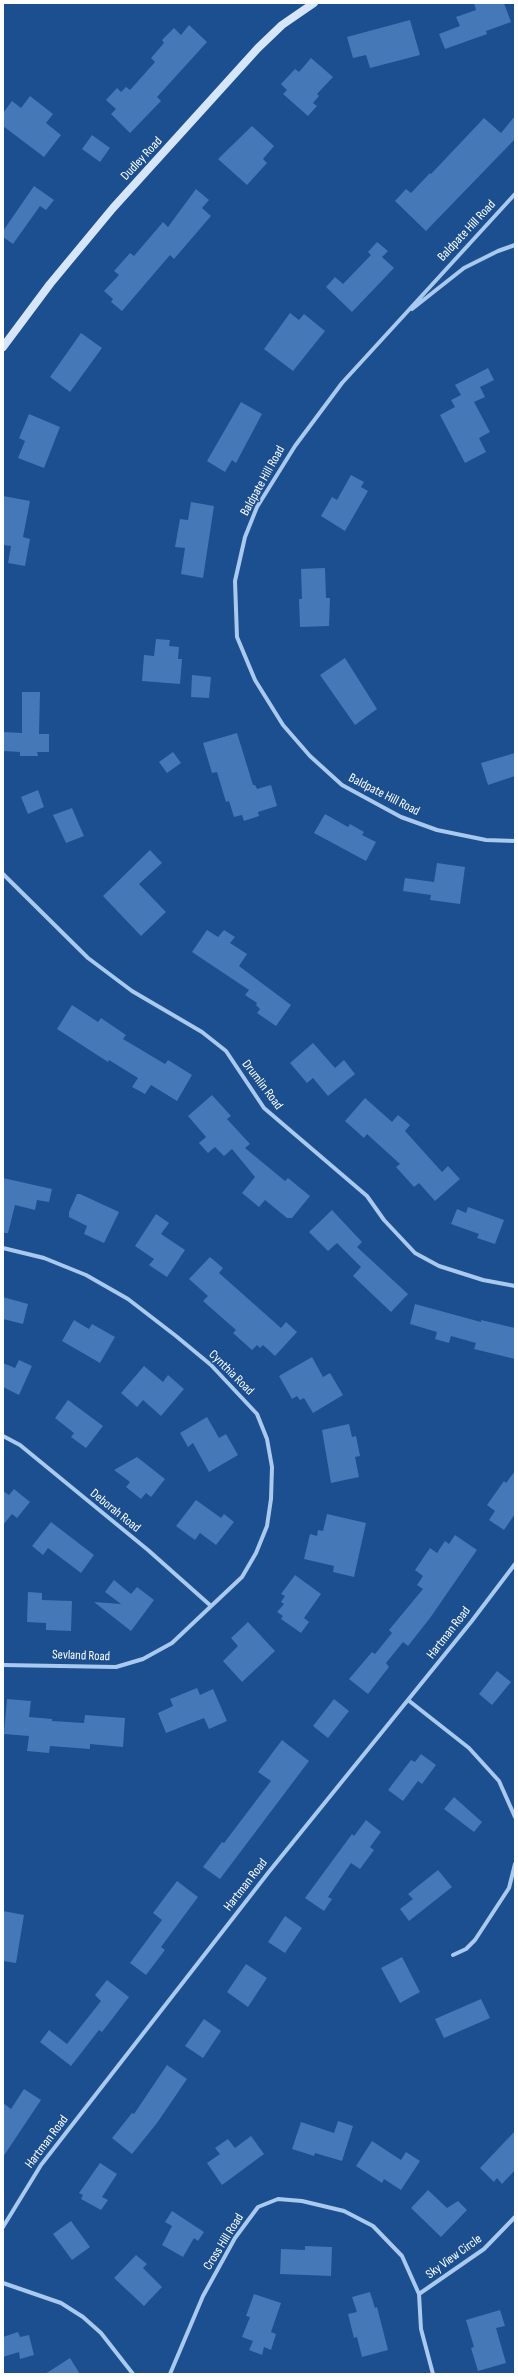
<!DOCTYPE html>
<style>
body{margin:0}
#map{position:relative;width:518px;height:2377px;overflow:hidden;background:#1b4f8f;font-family:"Sofia Sans Condensed",sans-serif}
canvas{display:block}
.frame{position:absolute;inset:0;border:4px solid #fff;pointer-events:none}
</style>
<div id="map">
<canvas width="518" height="2377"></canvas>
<div class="frame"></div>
</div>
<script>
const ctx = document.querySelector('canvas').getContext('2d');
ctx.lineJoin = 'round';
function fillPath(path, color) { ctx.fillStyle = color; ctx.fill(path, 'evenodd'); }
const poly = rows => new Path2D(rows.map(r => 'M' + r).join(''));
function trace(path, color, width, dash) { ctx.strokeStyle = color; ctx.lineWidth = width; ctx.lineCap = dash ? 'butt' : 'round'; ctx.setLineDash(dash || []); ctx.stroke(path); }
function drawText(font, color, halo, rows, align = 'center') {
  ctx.font = font + ' "Sofia Sans Condensed",sans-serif'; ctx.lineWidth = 3; ctx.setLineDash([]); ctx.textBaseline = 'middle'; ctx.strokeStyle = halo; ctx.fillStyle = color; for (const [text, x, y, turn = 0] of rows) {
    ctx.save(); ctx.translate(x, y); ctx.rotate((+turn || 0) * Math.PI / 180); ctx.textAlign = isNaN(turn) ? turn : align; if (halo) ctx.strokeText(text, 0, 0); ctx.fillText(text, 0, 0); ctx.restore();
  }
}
fillPath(poly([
 [474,3,504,3,511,22,486,31,487,34,445,49,439,34,460,26,456,17,476,10],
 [410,20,420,55,370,68,366,55,353,58,347,37],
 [189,25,207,42,157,97,161,101,130,133,111,114,116,109,106,100,117,88,121,92,126,87,130,90,155,62,151,58,164,43,162,40,174,28,181,35],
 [311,58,333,77,317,94,319,96,313,103,317,106,308,116,283,94,287,90,281,84,295,69,299,72],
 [30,96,53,114,46,123,61,135,44,157,3,126,3,113,12,101,21,108],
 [515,116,515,139,426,231,395,201,406,189,411,193,430,173,431,174,484,118,501,133],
 [252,126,274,146,263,159,267,163,247,185,218,159],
 [92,135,110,148,100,162,82,149],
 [34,186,54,200,46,210,40,206,13,244,3,237,3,231],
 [196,189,209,200,202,208,211,216,174,259,170,255,122,311,111,302,113,299,104,291,119,275,114,271,130,253,134,256,163,222,168,227],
 [377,242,388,251,382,257,394,268,352,312,326,287,335,277,343,284,371,255,368,252],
 [290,313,299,320,304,314,325,331,293,371,264,349],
 [81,333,102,348,70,392,50,377],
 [488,368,494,380,480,387,485,397,474,402,490,432,479,438,486,452,465,463,440,415,455,407,451,400,461,395,455,385],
 [241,402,262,414,236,463,232,460,225,472,207,461],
 [29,414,60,427,44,468,18,458,25,441,19,438],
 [351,475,364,482,361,487,368,491,345,531,321,516,332,497,337,500],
 [3,496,30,501,23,537,30,539,25,566,8,563,11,546,3,545],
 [191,502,214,506,203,578,181,574,185,548,175,547,180,519,188,520],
 [325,568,326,598,330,598,329,626,300,627,299,599,302,599,301,569],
 [156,639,170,640,169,646,179,647,178,659,182,659,180,684,142,681,144,655,154,656],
 [345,658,377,709,355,725,320,675],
 [192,675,211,677,209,698,191,697],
 [22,692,40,692,39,734,49,734,49,752,37,752,38,756,20,756,20,752,3,751,3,732,22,733],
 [237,733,253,785,255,785,257,789,271,785,277,806,258,812,259,816,244,821,242,815,234,817,229,801,226,802,217,772,212,773,203,743],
 [173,752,181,763,167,773,159,762],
 [515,753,515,776,488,785,481,763],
 [38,790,44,807,28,814,21,797],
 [72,808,84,836,66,843,53,815],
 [325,814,348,827,350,824,364,832,362,835,376,842,366,861,314,833],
 [150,850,162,863,139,884,166,912,141,936,103,896],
 [437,863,465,867,460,904,430,900,431,895,403,891,405,878,434,882],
 [207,930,218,937,224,930,235,937,230,943,247,954,239,966,291,1005,276,1026,257,1013,260,1009,256,1005,257,1003,245,995,249,990,192,952],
 [72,1005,98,1022,101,1018,126,1035,123,1039,165,1064,168,1060,192,1075,177,1101,151,1085,145,1094,132,1087,138,1078,109,1060,108,1062,57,1029],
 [313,1043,335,1068,344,1060,355,1074,328,1096,313,1078,307,1083,290,1063],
 [212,1095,231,1116,227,1119,250,1144,245,1148,285,1181,288,1178,310,1196,292,1218,287,1218,265,1200,259,1207,242,1193,255,1177,232,1149,224,1156,215,1147,208,1153,199,1143,206,1137,188,1116],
 [365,1098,392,1122,398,1115,410,1125,405,1131,442,1172,448,1166,460,1179,435,1201,419,1183,414,1187,396,1167,400,1164,367,1134,364,1138,345,1121],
 [3,1178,52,1189,49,1202,37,1200,35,1210,15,1205,8,1233,3,1233],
 [77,1194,80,1194,119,1212,104,1243,84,1234,87,1226,69,1217,69,1212],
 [468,1207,504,1220,495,1244,477,1238,479,1234,451,1224,457,1209,466,1213],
 [332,1210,362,1242,357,1247,408,1294,391,1312,353,1276,361,1267,337,1243,328,1251,309,1232],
 [156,1214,169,1223,161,1234,185,1250,167,1277,149,1265,154,1259,135,1246],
 [210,1257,223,1268,219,1273,281,1328,286,1322,297,1332,275,1356,263,1345,260,1348,257,1345,252,1350,233,1333,236,1330,203,1301,208,1296,189,1279],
 [3,1297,28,1304,23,1324,3,1319],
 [415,1304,481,1322,481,1320,515,1328,515,1359,474,1349,476,1343,451,1336,449,1343,435,1339,437,1332,410,1324],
 [74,1320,89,1329,92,1324,115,1337,100,1363,62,1341],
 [312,1357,323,1377,330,1373,343,1395,313,1413,304,1398,300,1400,297,1396,292,1399,279,1376],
 [19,1360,32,1366,19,1395,3,1387,3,1363,15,1368],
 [144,1366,163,1382,168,1375,184,1389,161,1416,143,1400,137,1407,121,1393],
 [68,1400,103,1426,86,1448,71,1437,74,1433,55,1418],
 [207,1417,219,1438,226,1434,238,1455,209,1472,193,1443,188,1447,180,1433],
 [349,1424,352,1437,356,1436,360,1456,355,1457,359,1477,331,1483,322,1430],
 [137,1457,165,1479,151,1497,146,1493,141,1499,126,1487,130,1482,114,1470],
 [515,1471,515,1514,504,1530,489,1520,495,1511,487,1505,504,1481,506,1483],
 [14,1489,30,1502,17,1518,12,1514,3,1525,3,1491,9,1495],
 [196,1500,221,1518,224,1514,234,1522,216,1545,200,1533,195,1540,176,1526],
 [327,1514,366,1523,354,1577,333,1572,334,1566,304,1559,310,1534,317,1536,318,1530,323,1531],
 [51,1522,94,1555,81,1573,48,1548,43,1555,32,1546],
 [455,1535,477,1550,430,1618,408,1646,403,1642,386,1663,389,1667,368,1694,349,1679,372,1652,375,1654,392,1633,389,1630,423,1589,417,1585,423,1576,415,1570,430,1548,437,1553,445,1541,449,1544],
 [295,1575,321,1594,304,1618,309,1622,301,1633,281,1619,283,1616,277,1612,284,1604,281,1602,285,1596,281,1594],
 [114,1580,131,1594,137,1587,154,1600,131,1631,94,1602,121,1604,105,1592],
 [28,1592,42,1593,42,1600,72,1601,71,1631,46,1630,46,1623,27,1622],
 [248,1622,275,1651,242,1682,223,1661,238,1646,231,1638],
 [497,1671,511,1682,492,1705,479,1694],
 [197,1688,200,1695,213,1689,227,1721,209,1729,204,1718,166,1733,158,1713,173,1706,170,1699],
 [7,1699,31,1701,29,1717,52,1719,52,1721,84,1723,85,1715,125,1718,123,1747,90,1744,90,1749,50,1746,49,1753,27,1751,29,1736,4,1734],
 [334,1699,349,1711,328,1738,313,1726],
 [282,1740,309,1761,220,1879,203,1867,222,1842,224,1843,271,1781,258,1772],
 [421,1754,436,1765,422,1784,418,1781,403,1801,388,1790,411,1760,415,1762],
 [454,1797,482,1822,474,1832,444,1809],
 [366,1820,381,1832,370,1847,374,1850,360,1869,351,1863,328,1897,332,1899,324,1911,305,1898,352,1834,354,1836],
 [438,1870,452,1887,409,1921,400,1909,413,1899,408,1894],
 [177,1881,198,1897,161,1947,165,1950,146,1975,130,1963,162,1920,153,1913],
 [3,1911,24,1915,16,1963,3,1961],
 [285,1916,302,1928,285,1953,268,1942],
 [402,1957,420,1992,400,2003,381,1968],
 [246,1964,267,1978,248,2007,227,1992],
 [107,1980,129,1997,102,2032,99,2030,71,2066,40,2042,49,2030,67,2044,101,2001,95,1995],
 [481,1999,490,2018,444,2038,435,2019],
 [204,2019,221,2031,203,2058,185,2046],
 [167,2065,187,2079,157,2123,132,2154,112,2138,132,2113,134,2114],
 [24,2089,41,2100,3,2157,3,2103,11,2109],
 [338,2121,353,2126,342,2161,315,2153,314,2156,292,2149,301,2122,334,2133],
 [515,2131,515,2170,502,2184,497,2178,494,2182,480,2168],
 [251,2136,264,2154,222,2185,207,2163,220,2154,215,2148,228,2139,235,2148],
 [372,2141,401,2160,406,2152,420,2161,401,2190,384,2179,382,2183,356,2166],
 [100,2163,117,2174,102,2197,108,2200,101,2210,81,2199,83,2195,79,2193],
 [428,2190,447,2208,458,2201,467,2210,441,2237,411,2208],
 [172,2211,204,2232,198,2241,194,2238,183,2257,162,2245,172,2226,165,2222],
 [71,2221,90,2247,72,2260,53,2234],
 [305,2246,332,2247,331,2276,280,2274,281,2249,305,2250],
 [136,2255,147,2264,143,2268,162,2287,144,2306,114,2278],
 [370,2292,375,2308,377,2307,388,2350,362,2357,357,2337,354,2338,348,2314,357,2312,352,2297],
 [254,2294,281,2303,271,2332,276,2334,271,2350,264,2347,262,2355,249,2350,253,2341,242,2337,250,2317,246,2316],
 [500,2310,505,2326,496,2328,506,2363,478,2371,471,2348,474,2347,466,2320],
 [18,2332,20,2337,29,2335,34,2355,20,2359,19,2352,3,2357,3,2337],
 [70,2358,80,2374,45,2374]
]), '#4478b7');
trace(poly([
 [515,194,342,383,295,446,257,507,245,537,235,581,237,637,255,680,283,725,310,756,342,785,401,817,437,830,486,840,515,841],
 [412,309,464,268,498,251,515,245],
 [3,874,88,958,132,991,202,1032,226,1051,264,1108,367,1196,384,1220,415,1253,439,1266,483,1280,515,1286],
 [3,1248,44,1258,86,1275,128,1299,176,1336,211,1365,257,1414,267,1439,272,1467,271,1499,267,1526,256,1553,242,1577,172,1643,143,1659,116,1667,3,1665],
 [3,1436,20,1445,148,1550,211,1606],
 [408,1700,469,1748,499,1781,515,1817],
 [453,1955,466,1949,475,1940,509,1888,515,1864],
 [3,2227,41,2165,268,1873,471,1622,515,1564],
 [3,2283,61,2303,83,2317,101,2333,133,2374],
 [419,2294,484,2249,515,2217],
 [170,2374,203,2296,235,2238,258,2207,278,2199,302,2201,344,2211,373,2226,402,2256,419,2294,421,2329,433,2374]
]), '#a9c9ee', 4);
trace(poly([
 [3,347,50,284,113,208,258,48,282,25,314,3]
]), '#d6e6fa', 8);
drawText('13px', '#fff', '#1b4f8f', [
 ["Dudley Road",142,159,-47],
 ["Baldpate Hill Road",467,231,-47],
 ["Baldpate Hill Road",263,481,-61],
 ["Baldpate Hill Road",384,795,27],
 ["Drumlin Road",262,1085,53],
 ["Cynthia Road",231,1373,45],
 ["Deborah Road",115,1511,39],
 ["Hartman Road",449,1633,-52],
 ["Sevland Road",81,1656,2],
 ["Hartman Road",246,1885,-52],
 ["Hartman Road",47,2142,-53],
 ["Cross Hill Road",224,2242,-58],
 ["Sky View Circle",454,2257,-36]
]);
</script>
